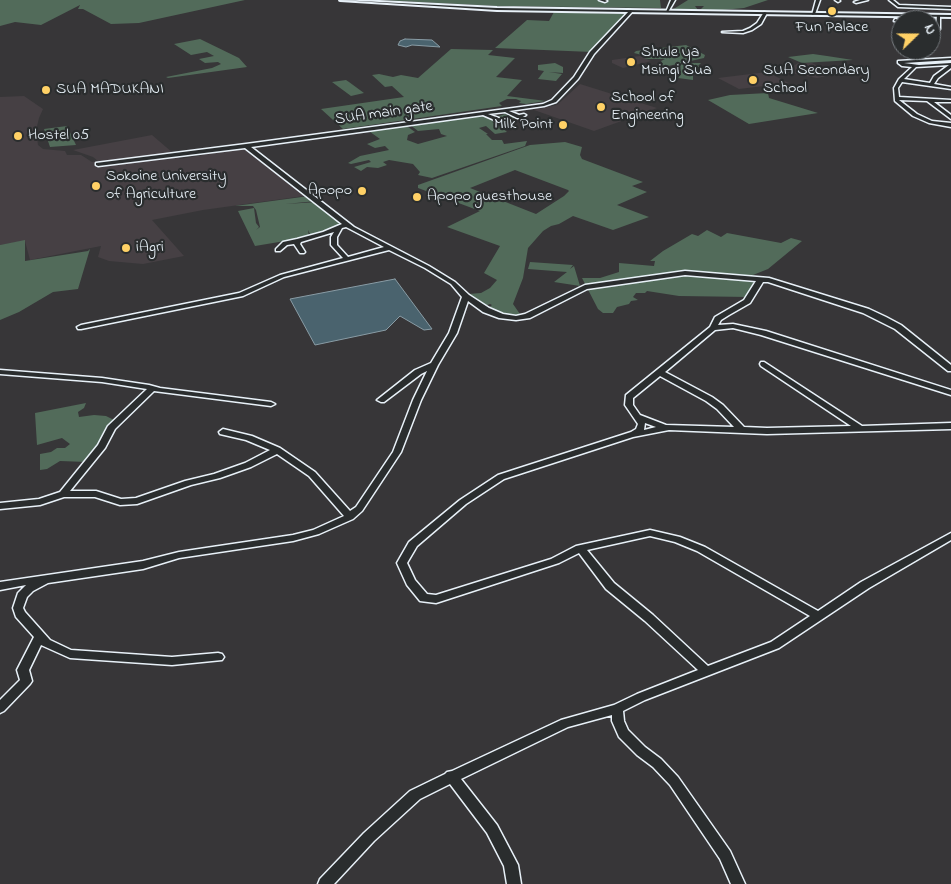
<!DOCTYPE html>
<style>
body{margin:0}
#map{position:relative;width:951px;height:884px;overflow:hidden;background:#373638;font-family:"Indie Flower",sans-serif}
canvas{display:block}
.north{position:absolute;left:891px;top:10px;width:50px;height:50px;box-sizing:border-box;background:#2a2d2e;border:1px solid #767b7f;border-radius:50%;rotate:68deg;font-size:14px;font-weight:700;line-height:20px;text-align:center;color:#e8f1f8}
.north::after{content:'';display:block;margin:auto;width:18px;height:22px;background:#ffd166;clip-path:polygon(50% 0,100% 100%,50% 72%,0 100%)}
</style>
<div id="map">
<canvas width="951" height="884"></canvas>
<div class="north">N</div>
</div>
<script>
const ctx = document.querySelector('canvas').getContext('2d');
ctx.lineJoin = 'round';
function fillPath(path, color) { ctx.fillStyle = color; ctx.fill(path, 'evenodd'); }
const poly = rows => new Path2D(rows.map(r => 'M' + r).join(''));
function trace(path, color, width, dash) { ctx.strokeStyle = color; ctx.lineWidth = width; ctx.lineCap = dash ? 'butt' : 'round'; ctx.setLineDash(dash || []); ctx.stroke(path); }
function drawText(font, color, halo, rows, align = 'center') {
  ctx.font = font + ' "Indie Flower",sans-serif'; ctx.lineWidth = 4.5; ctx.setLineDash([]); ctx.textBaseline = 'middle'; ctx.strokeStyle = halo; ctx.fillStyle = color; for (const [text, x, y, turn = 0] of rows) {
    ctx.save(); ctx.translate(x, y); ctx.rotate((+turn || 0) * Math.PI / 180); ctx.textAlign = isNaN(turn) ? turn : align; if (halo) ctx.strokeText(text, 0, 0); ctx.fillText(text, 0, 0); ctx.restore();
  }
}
fillPath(poly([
 [640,56,651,61,623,68,612,63,612,60],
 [798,63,812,63,818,66,817,68,831,71,827,76,817,78,785,72],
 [767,72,789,83,739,89,718,78],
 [580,84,657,108,594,131,534,110,557,105],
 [24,96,43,109,39,118,36,130,38,145,43,149,65,151,67,155,81,155,92,162,98,161,93,157,73,150,152,135,180,159,244,148,304,196,203,210,152,220,184,256,143,264,109,261,98,257,101,246,30,260,25,241,0,245,0,97]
]), '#464044');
fillPath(poly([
 [0,0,245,0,139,23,111,24,83,9,78,9,80,5,41,25,15,22,0,26],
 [380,0,660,0,661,8,497,6],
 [688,0,768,0,744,8,711,11,700,10,704,6,695,6,698,10,672,10],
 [554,12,624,14,592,52,495,48,527,20,549,21],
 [200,39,239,58,247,67,168,78,166,77,212,68,221,64,218,62,205,63,199,59,214,56,207,52,191,55,174,44],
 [686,45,705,55,704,58,655,69,654,67,663,64,661,61,665,59,647,59,644,58,650,57,634,53,636,51],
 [451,49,493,50,488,55,515,58,496,77,522,80,507,96,546,101,526,104,519,103,521,101,516,99,507,99,499,103,502,106,343,129,321,109,404,97,392,86,385,87,372,75,379,74,393,77,401,75,418,78],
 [813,54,827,56,853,60,802,63,788,57],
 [555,63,563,67,563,73,549,72,562,74,556,81,538,79,544,71,538,70,538,65],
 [684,63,701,63,698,66,700,67,696,71,696,74,693,74,693,80,678,78,681,74,671,71],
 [346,80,349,82,364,93,351,96,332,82],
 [768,93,769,98,818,113,749,124,708,100,730,95],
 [505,114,515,118,492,122,502,127,508,125,512,128,504,129,507,132,495,134,486,126,479,128,488,134,486,134,492,140,502,140,504,144,527,141,525,146,432,178,418,175,420,172,413,164,389,160,383,162,387,165,378,168,367,167,361,171,354,167,371,162,369,160,351,164,348,163,360,156,389,150,385,146,375,148,367,144,380,139,366,129,404,124,415,132,408,135,407,140,418,144,447,136,441,134,439,129,418,131,409,124,481,115,493,118],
 [67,126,76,145,50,147,44,129],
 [565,142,582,147,580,155,582,159,643,182,632,186,647,192,617,205,649,217,613,230,573,216,559,224,551,226,543,231,528,248,523,278,513,304,522,317,516,318,486,310,492,305,490,304,482,307,466,297,468,294,481,293,490,288,497,280,484,273,500,246,447,227,480,211,418,188,418,185,530,145],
 [515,170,568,190,569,191,564,196,536,214,470,188],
 [309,196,317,201,285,204,318,202,343,224,311,236,308,230,309,237,255,246,238,211,254,208,256,223,259,227,256,230,260,227,256,210,253,206,235,206],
 [707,230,721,237,727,233,781,243,791,238,802,241,768,269,748,277,760,280,749,297,679,296,647,291,645,293,636,293,633,297,638,300,631,301,629,304,617,307,613,313,603,313,598,309,582,278,600,278,619,272,619,263,654,266,655,261,650,261,663,251,692,234,698,236],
 [25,240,25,261,88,251,90,249,78,289,53,292,19,312,0,320,0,245],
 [530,262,573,265,570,269,574,266,580,286,554,282,567,272,528,269],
 [86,403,84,408,78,412,79,417,94,415,106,416,114,420,122,418,87,462,60,461,47,469,40,470,40,454,51,452,57,448,65,448,70,444,62,438,37,445,35,413]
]), '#526b5a');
const water = poly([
 [405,39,432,40,440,47,412,45,406,47,398,45,400,41,405,39],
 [395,279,432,329,424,330,400,316,386,330,315,345,290,299,395,279]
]);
fillPath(water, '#4a636e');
trace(water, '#899ca5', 1);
const minor = poly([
 [599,0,605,0,607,1,605,2,599,0],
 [671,0,675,0,668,12,666,12,671,0],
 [816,0,820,0,815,14,812,15,816,0],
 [835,0,839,0,840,1,838,2,835,0],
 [860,0,868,0,856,3,854,2,860,0],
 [889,0,893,0,899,5,951,7,951,9,898,7,889,0],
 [630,10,633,11,594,54,578,79,556,102,544,106,509,111,519,115,524,114,526,115,521,118,517,118,505,112,488,114,506,121,507,122,504,124,483,115,251,147,354,227,429,266,455,282,469,295,489,308,503,314,516,316,525,314,585,285,685,271,769,278,869,309,886,317,901,325,951,365,951,371,948,371,895,329,863,313,768,282,763,282,750,303,729,315,721,320,718,325,733,324,766,331,951,390,951,395,761,335,733,328,715,330,665,372,712,397,723,405,744,427,767,428,851,426,761,366,760,364,761,362,764,362,862,426,951,423,951,429,767,434,669,430,633,437,504,479,466,504,417,546,407,563,415,580,427,594,436,595,551,559,576,546,650,530,680,537,705,547,818,611,861,582,951,533,951,540,869,588,779,648,645,700,623,711,624,721,628,730,645,747,661,759,678,777,730,851,745,884,731,884,720,859,670,785,653,767,637,755,619,737,612,721,612,715,568,727,461,779,497,825,518,865,521,884,507,884,504,866,487,833,450,784,420,799,374,841,334,884,318,884,320,879,364,833,410,791,445,774,447,772,452,771,561,720,614,705,637,694,698,670,645,621,606,589,579,553,559,563,436,603,420,601,407,585,397,563,409,542,460,500,498,475,631,432,636,429,638,424,625,405,626,395,710,327,715,317,744,300,756,281,685,275,587,289,530,318,516,320,499,318,483,312,468,301,457,333,438,365,421,400,401,452,362,511,353,519,319,534,293,541,179,558,143,569,48,583,33,591,27,597,23,608,25,612,50,640,71,650,172,657,218,653,222,654,224,657,222,660,172,665,70,658,41,645,29,670,32,681,30,684,4,711,0,713,0,700,20,680,17,670,34,637,16,617,13,608,18,593,26,585,0,590,0,582,143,561,179,552,293,535,313,530,344,516,309,476,277,454,251,467,220,478,191,485,137,504,120,505,95,497,64,497,40,505,0,509,0,503,39,499,60,492,98,445,108,426,147,389,102,382,0,374,0,370,102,378,149,385,160,388,271,402,275,404,271,406,154,391,115,429,105,448,70,491,96,491,121,499,136,498,185,481,214,474,245,463,270,450,246,440,220,434,219,432,223,429,252,436,280,448,315,472,350,511,356,507,393,452,413,400,427,371,421,374,384,402,381,402,377,400,415,370,431,363,449,333,462,297,451,284,425,268,389,250,284,277,243,296,81,329,78,329,77,327,81,325,239,293,280,275,343,258,331,245,331,237,334,232,301,242,300,244,305,252,304,253,300,253,294,244,287,245,280,251,276,251,276,249,283,242,297,239,323,232,342,224,245,148,98,166,96,165,96,163,246,144,543,104,552,100,574,77,590,52,630,10],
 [346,227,350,229,384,247,348,257,337,245,337,237,342,228,346,227],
 [660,376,706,401,717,409,734,427,666,425,640,415,633,405,633,398,660,376],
 [645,423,656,427,644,430,645,423],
 [650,536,675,542,697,551,810,616,771,642,708,666,653,615,614,583,587,550,650,536],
 [764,12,767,13,761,24,752,30,743,33,722,32,743,31,750,28,757,23,764,12],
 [937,15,940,16,940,29,931,39,931,35,936,29,937,15],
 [895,19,902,20,901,22,894,21,895,19],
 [951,58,951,60,904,63,919,65,951,63,951,68,938,78,934,84,951,87,951,89,902,82,898,88,899,97,951,100,951,102,934,102,951,115,951,119,927,101,899,100,917,114,932,121,951,123,951,127,929,123,913,116,895,101,894,88,899,79,912,67,902,66,898,63,898,61,951,58],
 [949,65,934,76,930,83,904,79,916,67,949,65]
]);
const major = poly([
 [340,0,497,8,951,15,951,17,497,10,340,0]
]);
trace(minor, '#e8f1f8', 3);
trace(major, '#e8f1f8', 4);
fillPath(minor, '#2a2d2e');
fillPath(major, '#2a2d2e');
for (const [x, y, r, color] of [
 [832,11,5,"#ffd166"],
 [631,62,5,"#ffd166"],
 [753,80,5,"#ffd166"],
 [46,90,5,"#ffd166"],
 [601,107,5,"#ffd166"],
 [563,125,5,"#ffd166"],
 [18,136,5,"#ffd166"],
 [96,186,5,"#ffd166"],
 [362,191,5,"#ffd166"],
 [417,197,5,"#ffd166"],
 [126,248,5,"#ffd166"]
]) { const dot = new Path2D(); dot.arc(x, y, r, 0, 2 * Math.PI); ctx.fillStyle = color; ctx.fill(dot); trace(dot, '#2a2d2e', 2); }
drawText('16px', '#e8f1f8', '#2a2d2e', [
 ["Fun Palace",832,28,"center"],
 ["Shule ya",641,53],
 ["Msingi Sua",641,71],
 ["SUA Secondary",763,71],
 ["School",763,89],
 ["SUA MADUKANI",56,90],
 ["School of",611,98],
 ["Engineering",611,116],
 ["Milk Point",553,125,"right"],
 ["Hostel 05",28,136],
 ["Sokoine University",106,177],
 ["of Agriculture",106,195],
 ["Apopo",352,191,"right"],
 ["Apopo guesthouse",427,197],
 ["iAgri",136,248]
], 'left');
drawText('16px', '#e8f1f8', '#2a2d2e', [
 ["SUA main gate",384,114,-8]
]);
</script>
